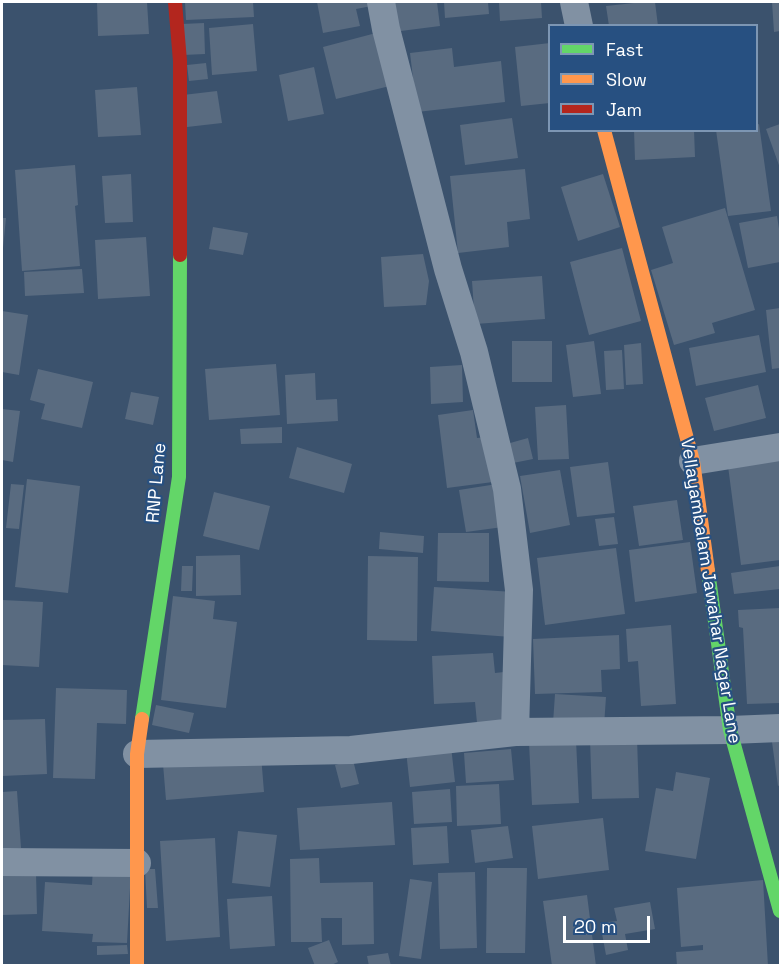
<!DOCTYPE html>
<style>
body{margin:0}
#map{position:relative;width:782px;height:967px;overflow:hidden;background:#3b526d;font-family:"Space Grotesk",sans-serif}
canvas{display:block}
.frame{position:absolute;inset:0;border:3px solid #fff;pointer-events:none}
.legend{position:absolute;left:548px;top:24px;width:210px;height:108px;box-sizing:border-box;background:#275081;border:2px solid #7d96b3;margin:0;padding:8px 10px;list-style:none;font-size:18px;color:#fff}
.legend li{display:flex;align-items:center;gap:12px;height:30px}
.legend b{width:30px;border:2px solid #7d96b3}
.scale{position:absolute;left:563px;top:916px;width:87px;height:27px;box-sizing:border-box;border:3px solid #fff;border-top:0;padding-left:8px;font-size:18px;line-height:21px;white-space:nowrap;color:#fff;-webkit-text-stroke:4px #275081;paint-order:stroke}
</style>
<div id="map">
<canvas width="782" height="967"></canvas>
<div class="frame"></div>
<ul class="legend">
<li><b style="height:8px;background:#63d668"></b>Fast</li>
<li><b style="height:8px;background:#ff974d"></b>Slow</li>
<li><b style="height:8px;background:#b3261e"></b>Jam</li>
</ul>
<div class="scale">20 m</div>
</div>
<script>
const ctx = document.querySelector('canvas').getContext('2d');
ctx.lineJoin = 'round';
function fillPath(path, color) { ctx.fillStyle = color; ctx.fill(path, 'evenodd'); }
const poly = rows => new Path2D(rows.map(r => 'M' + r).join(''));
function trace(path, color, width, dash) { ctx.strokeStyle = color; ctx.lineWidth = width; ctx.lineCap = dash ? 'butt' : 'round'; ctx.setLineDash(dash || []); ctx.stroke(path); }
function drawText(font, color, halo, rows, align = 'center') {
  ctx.font = font + ' "Space Grotesk",sans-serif'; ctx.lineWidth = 4.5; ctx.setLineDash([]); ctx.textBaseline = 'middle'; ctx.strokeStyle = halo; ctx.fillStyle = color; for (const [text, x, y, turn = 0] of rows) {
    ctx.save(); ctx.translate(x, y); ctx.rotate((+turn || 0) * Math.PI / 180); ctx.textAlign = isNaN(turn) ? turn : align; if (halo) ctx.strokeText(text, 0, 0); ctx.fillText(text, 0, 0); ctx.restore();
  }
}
fillPath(poly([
 [97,2,147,2,149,34,98,36],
 [185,2,253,2,254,17,186,20],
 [317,2,376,2,377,5,356,9,360,26,323,33],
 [388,2,437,2,440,26,393,32],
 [444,2,488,2,489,14,445,18],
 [499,2,541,2,542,18,500,21],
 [643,2,655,2,658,26,609,26,606,6],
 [772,2,780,2,780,31,774,32],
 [204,23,205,54,183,55,182,24],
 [253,24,257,71,212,75,209,28],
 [376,33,390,86,336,99,323,47],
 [550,43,550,103,521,106,515,47],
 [452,48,454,67,501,61,505,102,417,112,410,53],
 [206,63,208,79,189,81,187,65],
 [314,67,324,114,288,121,279,75],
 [137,87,141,135,98,137,95,90],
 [217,91,222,123,187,127,183,95],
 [512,118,518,158,465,165,460,125],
 [759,124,771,211,728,216,716,130,756,130,756,125],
 [780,124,780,168,766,129],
 [634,130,694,130,695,157,635,160],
 [75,165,78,205,75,206,80,266,22,271,15,170],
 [525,169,530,219,507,222,509,247,458,253,450,176],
 [131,174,133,222,105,223,102,176],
 [603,174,620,227,578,241,561,187],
 [725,208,755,310,712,323,715,333,674,345,651,270,673,263,662,227],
 [777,216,780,235,780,262,748,268,739,223],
 [2,218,6,218,3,248,2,248],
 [213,227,248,233,243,255,209,249],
 [146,237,150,296,98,299,95,240],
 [622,248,641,321,589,335,570,262],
 [423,254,429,281,426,305,384,307,381,257],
 [82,269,84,293,25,296,24,272],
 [542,276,545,319,475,324,472,281],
 [780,308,780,368,772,369,766,310],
 [2,311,28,315,19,375,2,372],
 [759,335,766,372,696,386,689,348],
 [512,341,552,341,552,382,512,382],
 [594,341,601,394,573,397,566,345],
 [641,343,643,384,626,385,624,345],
 [622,350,624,389,606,390,604,351],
 [276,364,280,415,209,420,205,369],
 [462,365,463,402,431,404,430,367],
 [38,369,93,382,82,428,41,419,45,404,30,400],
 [315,373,316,400,337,399,338,421,287,424,285,375],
 [758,385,766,418,714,431,705,398],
 [131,392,159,397,153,425,125,419],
 [566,405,569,459,538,460,535,407],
 [2,409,20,411,13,462,2,460],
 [473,410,477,438,487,437,493,482,447,488,438,415],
 [282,427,282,443,241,444,240,429],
 [528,438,533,459,508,464,503,445],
 [297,447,352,464,344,493,289,478],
 [780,459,780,560,741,565,728,466],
 [608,462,615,513,577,517,570,467],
 [560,470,570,525,530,533,520,476],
 [27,479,80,486,68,593,15,587],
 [11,484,24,485,19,529,6,528],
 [497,484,503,527,466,532,459,490],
 [214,492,270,506,259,550,203,536],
 [677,500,683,540,639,546,633,506],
 [614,517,618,544,599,546,595,519],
 [380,532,424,536,423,553,379,549],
 [438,533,489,533,489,582,437,581],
 [690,542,697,593,635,602,629,550],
 [616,548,625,614,545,625,537,558],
 [240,555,241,595,196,596,196,556],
 [368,556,418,557,417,641,367,640],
 [182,566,193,566,192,591,181,591],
 [780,566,780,589,734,594,731,573],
 [434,587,514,592,511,637,431,631],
 [173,596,215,601,213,619,237,622,226,708,161,700],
 [2,600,43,602,39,667,2,665],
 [780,608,780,703,747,704,743,628,739,627,738,610],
 [671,625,676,704,641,706,638,661,628,662,626,629],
 [619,635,620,669,601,670,602,692,535,694,533,639],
 [493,653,495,673,504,672,506,721,477,723,475,702,434,704,432,656],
 [56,688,127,690,126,724,97,723,95,779,53,778],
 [555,694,606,697,604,726,553,723],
 [156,705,194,713,189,733,152,725],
 [45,719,47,774,2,776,2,720],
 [637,738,639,798,592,799,590,739],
 [576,740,579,803,532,805,529,742],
 [780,741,780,785,778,786,772,742],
 [451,746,455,782,410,787,406,751],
 [511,749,514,780,466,783,464,753],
 [261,755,264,792,166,800,163,764],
 [353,760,359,784,341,788,335,765],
 [676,772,710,778,696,859,645,851,656,788,673,791],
 [499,784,501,824,457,826,456,786],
 [450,789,452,822,414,824,412,792],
 [17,791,21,848,2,850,2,792],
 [392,802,395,845,300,850,297,808],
 [603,818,609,870,538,879,532,826],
 [447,826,449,863,413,865,411,828],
 [508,826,513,858,475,863,471,830],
 [238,831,277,835,270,887,232,883],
 [215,838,220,937,166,941,160,841],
 [319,858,320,883,373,882,374,944,342,945,342,918,321,918,322,942,291,942,290,859],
 [93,867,131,870,127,943,92,942,93,934,42,931,45,882,92,885],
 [487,868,527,868,525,953,486,953],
 [145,869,155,869,158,908,147,908],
 [475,872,477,948,440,949,438,873],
 [2,873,36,873,37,914,2,915],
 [410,879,432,882,421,959,399,956],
 [763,880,768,966,677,966,676,952,703,950,703,945,681,947,677,888],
 [587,895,596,966,552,966,543,901],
 [272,896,275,946,230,949,227,899],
 [650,902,655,929,625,934,628,950,606,955,600,923,617,921,614,908],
 [329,940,338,962,329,966,315,966,308,948],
 [127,945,128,954,97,955,97,946],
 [388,953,391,966,369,966,367,956]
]), '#596b80');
trace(poly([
 [381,2,386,29,448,269,474,352,507,489,519,590,515,732],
 [574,2,579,26],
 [693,461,780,447],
 [137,754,351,750,515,732,730,730,780,728],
 [2,862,137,863]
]), '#8191a3', 28);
trace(poly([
 [708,571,730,730,780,911],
 [142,719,179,477,180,255]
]), '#63d668', 14);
trace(poly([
 [604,130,693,461,708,571],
 [137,966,137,754,142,719]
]), '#ff974d', 14);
trace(poly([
 [175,2,180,61,180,255]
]), '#b3261e', 14);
drawText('18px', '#fff', '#275081', [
 ["RNP Lane",157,483,-85],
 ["Vellayambalam Jawahar Nagar Lane",710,591,81]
]);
</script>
